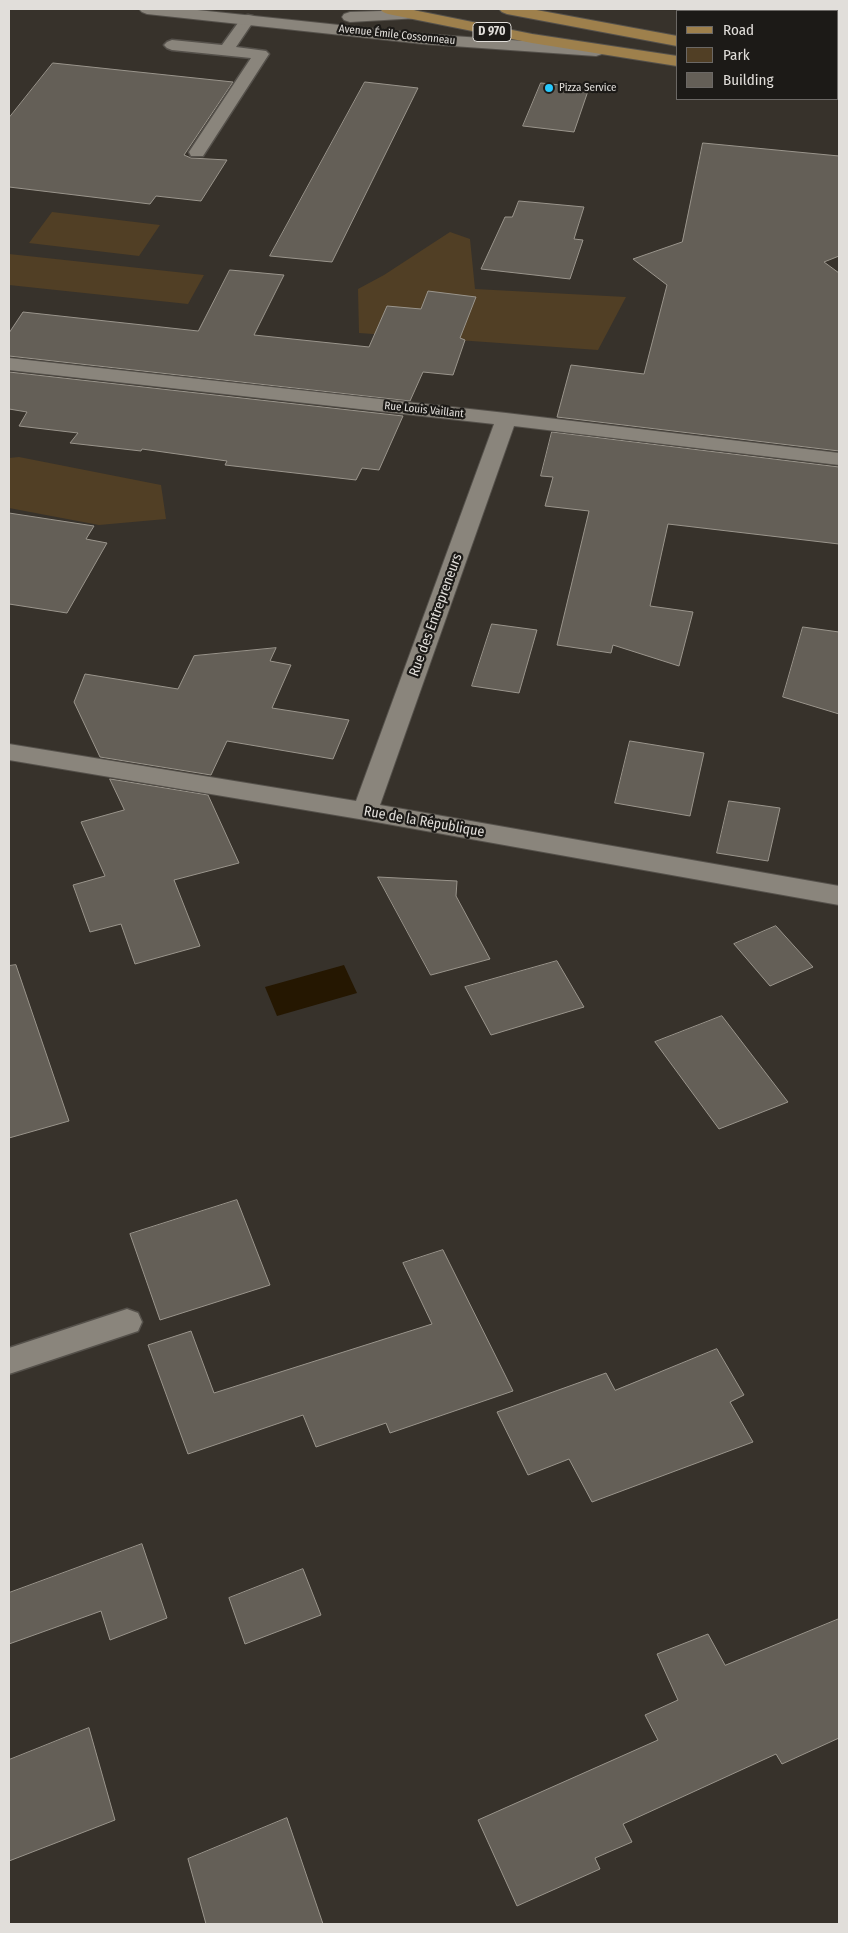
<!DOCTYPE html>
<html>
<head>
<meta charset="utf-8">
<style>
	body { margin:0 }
	#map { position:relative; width:848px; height:1933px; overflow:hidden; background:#37322b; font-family:"Fira Sans Condensed",sans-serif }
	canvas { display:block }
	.frame { position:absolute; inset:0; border:10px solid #e1deda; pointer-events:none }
	.legend { position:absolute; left:676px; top:10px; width:162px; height:90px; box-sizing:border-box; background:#1c1a17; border:1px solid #6b6865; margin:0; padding:6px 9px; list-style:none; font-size:15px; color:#e1deda }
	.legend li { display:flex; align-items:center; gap:10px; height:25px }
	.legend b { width:25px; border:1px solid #6b6865 }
</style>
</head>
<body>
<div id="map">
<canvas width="848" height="1933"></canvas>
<div class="frame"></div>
<ul class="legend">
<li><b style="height:6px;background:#9e804c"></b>Road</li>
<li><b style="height:14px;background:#513f25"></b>Park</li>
<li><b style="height:14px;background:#645f57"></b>Building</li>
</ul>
</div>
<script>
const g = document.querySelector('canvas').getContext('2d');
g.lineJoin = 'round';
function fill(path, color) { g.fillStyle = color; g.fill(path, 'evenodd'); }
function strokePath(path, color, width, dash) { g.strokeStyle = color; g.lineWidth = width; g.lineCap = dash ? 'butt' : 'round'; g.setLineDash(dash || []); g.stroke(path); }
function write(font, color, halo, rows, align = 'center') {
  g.font = font + ' "Fira Sans Condensed",sans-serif'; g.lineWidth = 4.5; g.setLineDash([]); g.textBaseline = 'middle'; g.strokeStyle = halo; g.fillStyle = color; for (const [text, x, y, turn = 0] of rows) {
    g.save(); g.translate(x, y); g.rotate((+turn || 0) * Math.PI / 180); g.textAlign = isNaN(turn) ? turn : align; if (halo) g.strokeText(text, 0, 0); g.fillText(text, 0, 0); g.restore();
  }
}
const green = new Path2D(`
	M52,212L160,225L139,256L29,243Z
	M450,232L470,239L475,289L626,297L598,350L359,333L358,289L384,275Z
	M9,254L204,275L188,304L9,285Z
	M19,457L161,485L166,519L99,525L9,508V458Z`);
const water = new Path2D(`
	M344,965L357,993L277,1016L265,987Z`);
const building = new Path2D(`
	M53,63L233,82L184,155L191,158L227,160L201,201L156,196L150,204L9,187V118Z
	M365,82L418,88L332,262L270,256Z
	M541,83L589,88L574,132L523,126Z
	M703,143L839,156V256L824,262L839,273V451L557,417L571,365L644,374L667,285L633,259L682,242Z
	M519,201L584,207L574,239L583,240L570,279L481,269L505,217H512Z
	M230,270L284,275L254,335L369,347L387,306L421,309L428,291L476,297L460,338L465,340L453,375L423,372L410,401L9,356V333L23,312L198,331Z
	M9,372L403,416L379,470L362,468L356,480L225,465L227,461L142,449L141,451L70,443L78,433L19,426L27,412L9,409Z
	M552,432L839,467V544L668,524L650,606L693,612L679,666L613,645L611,653L557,645L589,511L545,506L553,477L541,476Z
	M9,513L94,526L86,539L107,543L67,613L9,604Z
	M492,624L537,630L519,693L472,686Z
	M803,627L839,632V714L783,697Z
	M276,648L270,661L291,665L272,708L349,720L333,759L227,741L211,775L100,757L74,702L85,674L178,689L194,656Z
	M630,741L704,753L690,816L615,803Z
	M110,779L208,795L239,863L174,880L200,946L135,964L121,924L90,932L73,885L105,876L81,822L124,810Z
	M729,801L780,808L768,861L717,853Z
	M378,877L457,881L456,896L490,959L431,975Z
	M776,926L813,967L770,986L734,944Z
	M557,961L584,1007L491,1035L465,987Z
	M16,965L69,1121L9,1138V966Z
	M722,1016L788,1102L719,1129L655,1042Z
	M237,1200L270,1285L160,1320L130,1234Z
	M443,1250L513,1391L390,1433L386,1423L316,1447L303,1415L188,1454L148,1345L191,1331L214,1393L432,1324L403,1263Z
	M717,1349L744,1395L730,1402L753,1442L592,1502L569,1459L528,1475L497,1412L606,1373L615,1390Z
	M142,1544L167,1618L110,1640L101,1611L9,1644V1593Z
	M303,1569L321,1615L245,1644L229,1598Z
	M839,1619V1738L782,1764L776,1754L623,1824L632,1842L595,1858L600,1869L517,1906L478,1820L658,1740L645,1715L678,1700L657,1654L708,1634L725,1665Z
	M89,1728L115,1820L9,1861V1760Z
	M287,1818L323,1924H206L188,1859Z`);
const service = new Path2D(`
	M248,15L253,16L255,19L236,47L266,51L269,54L203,156H191L189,152L251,58L172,50L167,48L164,45L167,42L172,40L222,45L243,16Z
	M127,1309L138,1313L142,1322L138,1331L9,1374V1348Z`);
const minor = new Path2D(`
	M9,358L506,413L839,453V465L514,426L380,805L839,886V905L365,820L9,760V744L356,801L494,424L9,370Z`);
const tertiary = new Path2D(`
	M139,9H188L424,34L596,46L602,48L604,51L602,54L596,56L424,44L147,14L142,12Z
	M413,10L419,12L421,15L419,18L350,22L344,20L342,17L344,14L350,12Z`);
const primary = new Path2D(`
	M380,9H408L532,34L677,56V66L532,43L388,14L383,12Z
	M499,9H531L677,36V46L507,14L502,12Z
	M837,83L839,84V94L837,93Z`);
const markers = [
	[549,88,5,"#26c9fe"]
];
const farStreetnames = [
	["Avenue Émile Cossonneau",397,35,6],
	["Rue Louis Vaillant",424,410,6]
];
const farPoinames = [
	["Pizza Service",559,88]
];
const shields = [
	[492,32,38]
];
const shieldNames = [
	["D 970",492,32]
];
const streetNames = [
	["Rue des Entrepreneurs",436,615,-70],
	["Rue de la République",424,822,10]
];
fill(green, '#513f25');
fill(water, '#251701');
fill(building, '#645f57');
strokePath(building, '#9a958c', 1);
strokePath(service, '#55514b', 3);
strokePath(minor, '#55514b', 2);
strokePath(tertiary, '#55514b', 2);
strokePath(primary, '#55514b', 2);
fill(service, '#8a857c');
fill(minor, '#8a857c');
fill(tertiary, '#8a857c');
fill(primary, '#9e804c');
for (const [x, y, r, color] of markers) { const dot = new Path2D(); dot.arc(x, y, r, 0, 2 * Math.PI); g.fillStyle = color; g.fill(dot); strokePath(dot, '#1c1a17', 2); }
write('11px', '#e1deda', '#1c1a17', farStreetnames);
write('11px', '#e1deda', '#1c1a17', farPoinames, 'left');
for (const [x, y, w] of shields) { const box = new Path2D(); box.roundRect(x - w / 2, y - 9.5, w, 19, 4); g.fillStyle = '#1c1a17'; g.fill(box); strokePath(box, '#e1deda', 1); }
write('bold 12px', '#e1deda', null, shieldNames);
write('14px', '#e1deda', '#1c1a17', streetNames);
</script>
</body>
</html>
